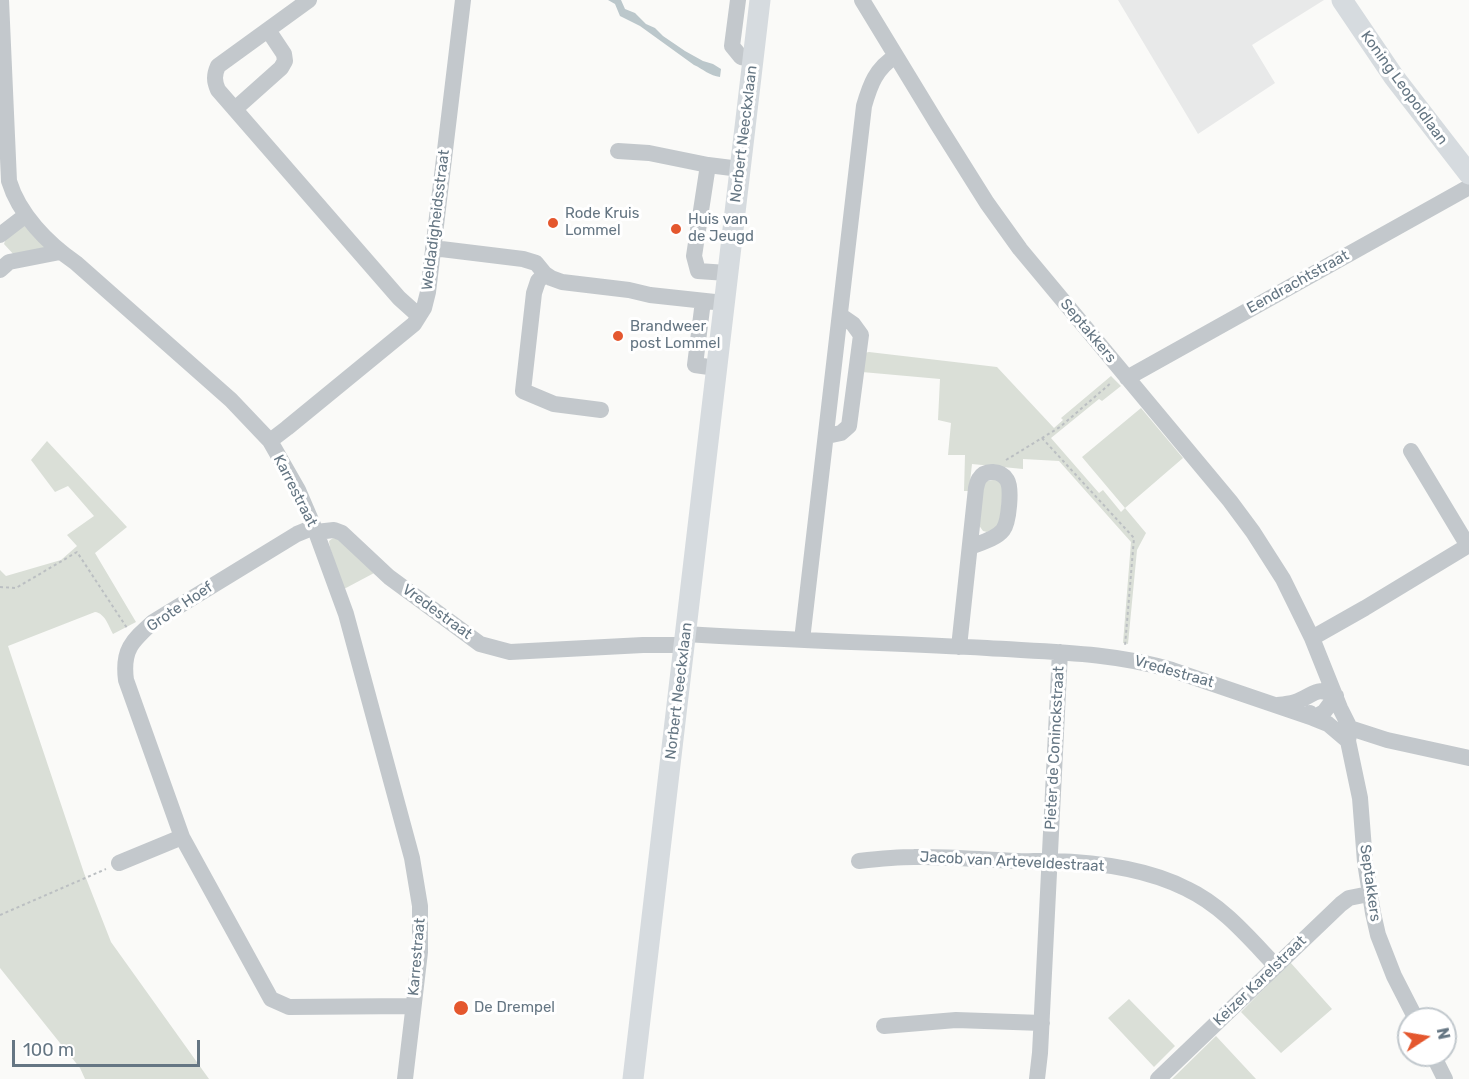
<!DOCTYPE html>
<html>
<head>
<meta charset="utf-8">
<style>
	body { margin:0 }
	#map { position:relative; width:1469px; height:1079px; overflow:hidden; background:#fafaf8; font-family:Rubik,sans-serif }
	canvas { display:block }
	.north { position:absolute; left:1397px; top:1007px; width:60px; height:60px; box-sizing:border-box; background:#fff; border:2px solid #c1c8cd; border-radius:50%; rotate:78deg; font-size:16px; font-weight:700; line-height:24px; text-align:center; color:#657683 }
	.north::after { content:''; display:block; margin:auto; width:21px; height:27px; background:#e4572e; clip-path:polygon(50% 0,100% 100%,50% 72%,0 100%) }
	.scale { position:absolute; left:12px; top:1040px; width:188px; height:27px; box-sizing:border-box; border:3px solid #657683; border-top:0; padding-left:8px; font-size:18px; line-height:21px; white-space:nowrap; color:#657683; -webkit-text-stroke:4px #fff; paint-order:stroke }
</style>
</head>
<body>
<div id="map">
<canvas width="1469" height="1079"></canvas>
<div class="north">N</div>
<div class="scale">100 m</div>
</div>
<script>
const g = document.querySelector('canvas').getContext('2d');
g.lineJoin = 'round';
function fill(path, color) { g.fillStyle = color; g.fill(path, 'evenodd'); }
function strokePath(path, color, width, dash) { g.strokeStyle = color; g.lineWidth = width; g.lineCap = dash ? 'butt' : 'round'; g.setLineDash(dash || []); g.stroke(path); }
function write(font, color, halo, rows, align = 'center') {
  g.font = font + ' Rubik,sans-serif'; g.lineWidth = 6; g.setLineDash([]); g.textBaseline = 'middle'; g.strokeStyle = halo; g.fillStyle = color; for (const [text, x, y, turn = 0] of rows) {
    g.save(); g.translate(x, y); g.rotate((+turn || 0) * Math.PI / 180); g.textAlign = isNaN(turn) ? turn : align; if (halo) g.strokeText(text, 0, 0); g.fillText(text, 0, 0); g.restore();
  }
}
const built = new Path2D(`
	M1118,0H1324L1252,45L1275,83L1198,134Z`);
const green = new Path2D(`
	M26,220L50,249L15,256L4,244L6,238Z
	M869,352L997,367L1054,428L1063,420L1061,418L1111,376L1121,386L1102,401L1099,399L1051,438L1099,493L1103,490L1121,512L1125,508L1082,457L1141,408L1183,458L1125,508L1146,533L1137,550L1128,644L1123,643L1131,542L1059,461L1023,459V469L972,464L969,491H964L965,455H948L951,423L938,420L940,379L862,372L864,353Z
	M47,441L127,527L95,553L136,622L113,634C109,627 105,613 95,612L8,646L84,873L111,942L209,1079H85L80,1068L0,968V570L6,576L61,560L77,546L67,535L94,516L68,486L55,492L31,460Z
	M998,479L1003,486L1000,526L987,532L983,531L978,524L982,482Z
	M333,538L338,539L376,572L344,589L330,548L329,541Z
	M1290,962L1332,1009L1281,1053L1241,1012Z
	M1129,999L1175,1046L1154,1067L1108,1018Z
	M1216,1036L1256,1079H1172Z`);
const water = new Path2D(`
	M608,0H621L625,9L635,13L646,24L655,28L663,36L685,51L703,61L713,64L721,69L720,77C710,76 703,69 694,65L640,26L620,16L615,4Z`);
const path = new Path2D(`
	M1042,438L1134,538L1125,646
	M1006,460L1060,427L1112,382
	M0,587L16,588L77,552L127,628
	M0,915L106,869`);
const minor = new Path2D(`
	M1,0L9,181C19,214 47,243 76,263L231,400L270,441L298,490L316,532L346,614L412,858L420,906V952L405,1079
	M309,0L218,66C214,75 214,81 218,90L399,298L419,316
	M738,0L732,46L741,57L753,59
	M862,0L938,125L987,203L1020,249L1230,501L1253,532L1283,579L1312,638L1340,708L1350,728L1348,741L1360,798L1365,862L1373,913L1378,935L1394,976L1416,1019
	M235,109L281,68L285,61L284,54L268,30
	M618,151L649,153L708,165
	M0,235L26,215
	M433,248L523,259L536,263L545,274L551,278L562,282L629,290L650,295L724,303
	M0,270L9,262L60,252
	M727,273L698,271L694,256L708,165L740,169
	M545,274L538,281L534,293L523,391L554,404L601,410
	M703,301L695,365L716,368
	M1127,378L1469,187
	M827,436L841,433L849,426L861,335L853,324L840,315
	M270,441L287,428L414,324L424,308L428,292L463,0
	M1411,451L1468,546
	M314,527L297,534L153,622C132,641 122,650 126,680L182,837L271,999L289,1007L412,1006
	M316,532L334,530L342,533L389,577L480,644L510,652L643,645H684
	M686,634C786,640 887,643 987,648C1049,652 1112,652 1172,670L1313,718L1324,712L1336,696C1315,686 1316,694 1298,701C1292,704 1285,704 1278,705
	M1312,638L1365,608L1469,545
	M802,640L864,106C870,85 876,68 896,56
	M959,647L976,488C977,485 977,482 979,479C985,469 1001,470 1007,480C1012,488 1009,522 1003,530C996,539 980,543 970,547
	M1310,713L1313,718L1328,724L1348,741
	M1350,728L1387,740L1469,758
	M859,861C877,859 896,857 914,857C948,856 984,860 1018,861C1029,862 1039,860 1050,861C1096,862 1146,868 1187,889C1223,906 1249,938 1276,966
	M119,863L182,837
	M884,1026L956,1020L1042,1023
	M1433,1055L1445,1079
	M1037,1079L1040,1053L1060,652
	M1158,1079L1341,904L1349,898L1369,894`);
const major = new Path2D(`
	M1342,0L1394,77L1469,174
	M633,1079L760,0`);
const markers = [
	[553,223,6,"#e4572e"],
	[676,229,6,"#e4572e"],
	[618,336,6,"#e4572e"],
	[461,1008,8,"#e4572e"]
];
const streetNames = [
	["Koning Leopoldlaan",1404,88,54],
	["Norbert Neeckxlaan",744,134,-83],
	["Weldadigheidsstraat",436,220,-83],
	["Eendrachtstraat",1298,282,-29],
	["Septakkers",1088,331,50],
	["Karrestraat",295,491,63],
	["Grote Hoef",180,607,-34],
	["Vredestraat",437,612,36],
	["Vredestraat",1174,672,16],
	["Norbert Neeckxlaan",679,691,-83],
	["Pieter de Coninckstraat",1055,748,-87],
	["Jacob van Arteveldestraat",1012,862,3],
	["Septakkers",1370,883,82],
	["Karrestraat",417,957,-85],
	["Keizer Karelstraat",1260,981,-44]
];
const poiNames = [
	["Rode Kruis",565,214],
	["Lommel",565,231],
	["Huis van",688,220],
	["de Jeugd",688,237],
	["Brandweer",630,327],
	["post Lommel",630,344],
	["De Drempel",474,1008]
];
fill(built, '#e8e9e9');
fill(green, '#dadfd7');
fill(water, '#bbc7cb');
strokePath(path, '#bbbfc2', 2, [3, 3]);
strokePath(minor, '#c3c8cc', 16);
strokePath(major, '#d6dbdf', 21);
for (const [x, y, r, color] of markers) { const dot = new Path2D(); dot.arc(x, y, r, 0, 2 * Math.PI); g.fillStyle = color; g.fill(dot); strokePath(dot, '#fff', 2); }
write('15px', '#657683', '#fff', streetNames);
write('15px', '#657683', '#fff', poiNames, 'left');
</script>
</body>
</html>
